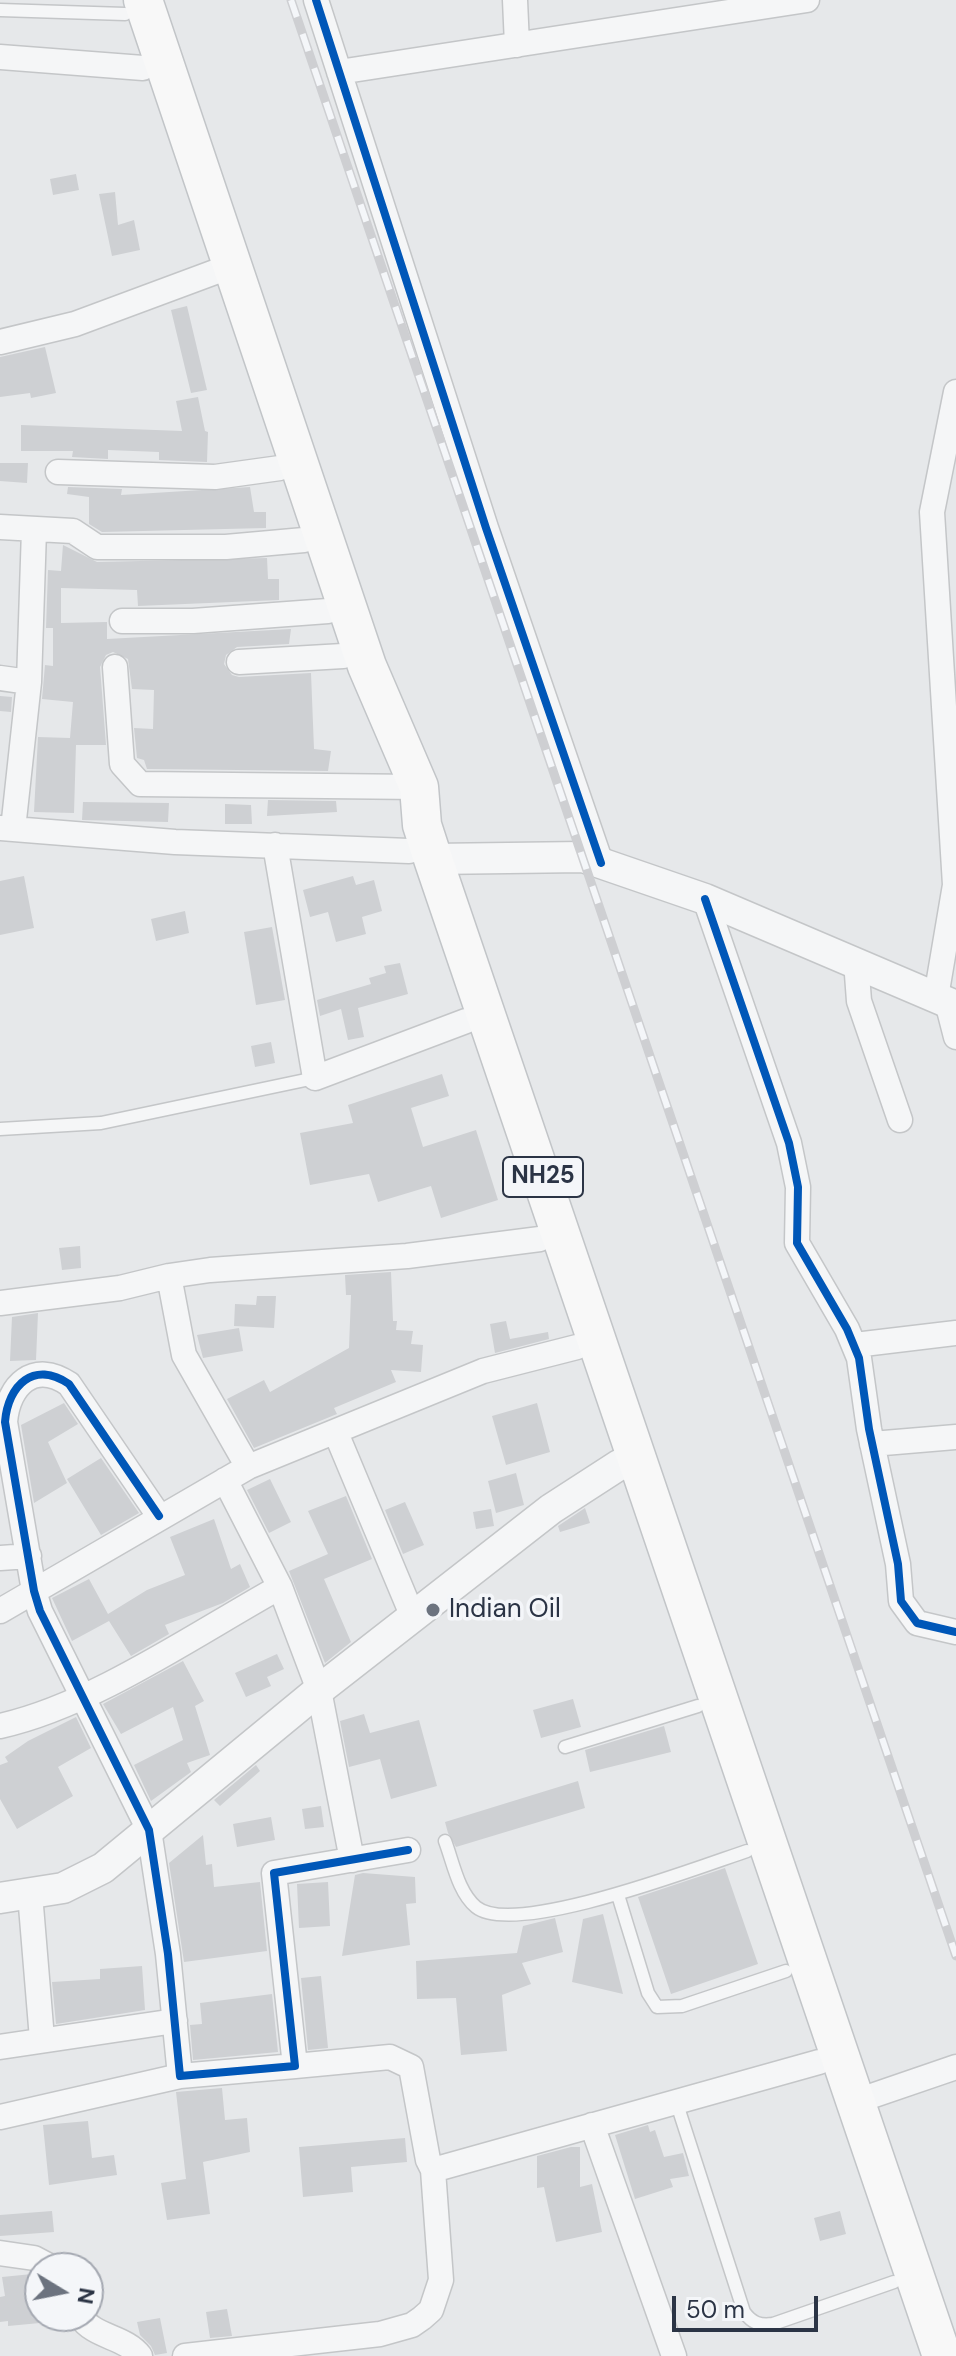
<!DOCTYPE html>
<html>
<head>
<meta charset="utf-8">
<style>
	body { margin:0 }
	#map { position:relative; width:956px; height:2356px; overflow:hidden; background:#e6e8ea; font-family:"DM Sans",sans-serif }
	canvas { display:block }
	.north { position:absolute; left:24px; top:2252px; width:80px; height:80px; box-sizing:border-box; background:#f4f6f9; border:2px solid #a4a8b1; border-radius:50%; rotate:100deg; font-size:22px; font-weight:700; line-height:32px; text-align:center; color:#2b3445 }
	.north::after { content:''; display:block; margin:auto; width:28px; height:36px; background:#6c737f; clip-path:polygon(50% 0,100% 100%,50% 72%,0 100%) }
	.scale { position:absolute; left:672px; top:2296px; width:146px; height:36px; box-sizing:border-box; border:4px solid #2b3445; border-top:0; padding-left:10px; font-size:24px; line-height:28px; white-space:nowrap; color:#2b3445; -webkit-text-stroke:6px #f4f6f9; paint-order:stroke }
</style>
</head>
<body>
<div id="map">
<canvas width="956" height="2356"></canvas>
<div class="north">N</div>
<div class="scale">50 m</div>
</div>
<script>
const g = document.querySelector('canvas').getContext('2d');
g.lineJoin = 'round';
function fill(path, color) { g.fillStyle = color; g.fill(path, 'evenodd'); }
function strokePath(path, color, width, dash) { g.strokeStyle = color; g.lineWidth = width; g.lineCap = dash ? 'butt' : 'round'; g.setLineDash(dash || []); g.stroke(path); }
function write(font, color, halo, rows, align = 'center') {
  g.font = font + ' "DM Sans",sans-serif'; g.lineWidth = 7; g.setLineDash([]); g.textBaseline = 'middle'; g.strokeStyle = halo; g.fillStyle = color; for (const [text, x, y, turn = 0] of rows) {
    g.save(); g.translate(x, y); g.rotate((+turn || 0) * Math.PI / 180); g.textAlign = isNaN(turn) ? turn : align; if (halo) g.strokeText(text, 0, 0); g.fillText(text, 0, 0); g.restore();
  }
}
const building = new Path2D(`
	M76,174L79,190L53,195L50,179Z
	M115,192L118,225L134,220L140,250L112,256L99,194Z
	M187,306L207,390L191,393L171,310Z
	M45,347L56,393L31,398L30,393L0,397V357Z
	M198,397L205,431L208,432L207,462L159,460V452L108,450V459L72,457L73,451H21V425L182,431L176,401Z
	M0,463H28L27,483L0,481Z
	M68,487L122,489L121,495L250,487L254,512H266V528L102,532L89,524V497L67,494Z
	M63,545L97,562L267,558L268,579H279V600L138,606L137,590L61,588V623L107,622V639L291,629L289,644L237,647L226,655L224,664L232,675L239,677L311,673L314,749L331,751L328,771L147,769L144,760L137,758L134,728L153,729L154,690L132,689L128,659L113,652L106,655L100,667L106,745H76L74,813L34,812L38,737L70,738L73,702L42,699L45,665L53,666V628H46L48,570L61,571Z
	M0,696L12,697L11,712L0,711Z
	M268,800L336,801L337,812L267,816Z
	M83,802L169,803L168,822L82,820Z
	M225,804L251,805L252,824H225Z
	M24,876L34,928L0,935V881Z
	M353,876L356,885L374,880L382,911L362,917L366,934L336,942L328,912L310,917L303,890Z
	M185,911L189,933L156,941L151,919Z
	M272,927L285,1000L256,1005L244,932Z
	M400,963L408,994L358,1008L364,1037L348,1040L341,1009L320,1016L317,1000L371,984L369,978L386,973L384,966Z
	M271,1042L275,1063L255,1067L251,1046Z
	M442,1074L449,1096L411,1108L423,1147L476,1130L498,1200L441,1218L431,1186L378,1202L369,1174L310,1185L300,1133L353,1123L348,1105Z
	M80,1246L81,1268L62,1270L59,1248Z
	M391,1272L393,1321H397L396,1330L413,1331L411,1344L423,1345L421,1372L391,1370L396,1382L334,1408L337,1414L254,1448L227,1399L264,1380L270,1392L349,1348L351,1295H346L345,1275Z
	M257,1296H276L274,1328L234,1326L235,1304L256,1305Z
	M38,1313L36,1360L10,1361L12,1317Z
	M506,1321L510,1339L548,1332L549,1339L495,1353L490,1324Z
	M239,1328L243,1351L203,1358L197,1335Z
	M64,1403L78,1424L48,1442L67,1483L34,1503L21,1425Z
	M537,1403L550,1452L506,1465L492,1416Z
	M101,1458L139,1513L101,1535L67,1479Z
	M516,1473L524,1505L496,1513L488,1481Z
	M270,1479L291,1522L269,1533L247,1490Z
	M346,1496L372,1559L324,1579L351,1642L325,1663L289,1571L328,1554L308,1511Z
	M405,1502L424,1545L403,1554L385,1510Z
	M585,1508L590,1523L560,1532L558,1526Z
	M491,1509L494,1526L476,1529L473,1512Z
	M214,1519L231,1569L240,1564L250,1587L223,1603L165,1625L169,1634L131,1656L109,1621L72,1641L52,1598L89,1579L108,1614L147,1590L185,1575L170,1537Z
	M277,1654L284,1669L267,1677L271,1686L246,1697L235,1673Z
	M183,1661L204,1701L195,1706L210,1755L187,1763L191,1772L151,1801L134,1765L183,1740L173,1707L121,1734L103,1704Z
	M573,1699L581,1727L541,1738L533,1710Z
	M364,1714L370,1733L419,1720L437,1786L391,1799L380,1759L349,1767L340,1721Z
	M76,1717L91,1748L58,1767L73,1796L17,1829L0,1799V1765L8,1762L5,1757L28,1741Z
	M664,1726L671,1752L590,1772L585,1750Z
	M256,1765L260,1771L220,1806L214,1800Z
	M578,1781L585,1808L456,1847L448,1833L445,1822Z
	M321,1806L324,1827L305,1829L302,1809Z
	M271,1817L275,1840L237,1847L233,1824Z
	M203,1835L206,1865L212,1864L214,1887L260,1882L267,1951L184,1962L169,1863Z
	M725,1868L758,1964L671,1994L638,1897Z
	M363,1873L415,1877L416,1903L406,1904L410,1945L342,1956L355,1875Z
	M328,1882L330,1926L299,1928L297,1884Z
	M603,1914L623,1994L572,1982L583,1919Z
	M555,1918L563,1952L522,1963L531,1984L502,1995L507,2051L461,2055L456,1998L417,1999L416,1961L517,1953L523,1926Z
	M142,1966L145,2010L56,2024L52,1982L100,1979V1969Z
	M321,1976L328,2048L308,2050L301,1978Z
	M272,1994L278,2052L193,2060L190,2025L202,2024L200,2003Z
	M222,2088L225,2120L247,2118L250,2152L203,2162L210,2214L167,2220L161,2183L186,2179L176,2092Z
	M88,2121L92,2158L114,2155L117,2175L49,2185L43,2125Z
	M648,2125L650,2132L655,2130L664,2157L683,2153L689,2176L670,2179L673,2187L635,2199L615,2135Z
	M405,2138L407,2162L351,2167L353,2192L303,2197L299,2147Z
	M571,2147H580V2187L592,2184L602,2232L556,2242L544,2187L537,2188V2156Z
	M52,2211L54,2232L0,2236V2215Z
	M840,2211L846,2234L820,2241L814,2218Z
	M32,2274L40,2278V2323L8,2326V2321L0,2322V2297L5,2296L2,2277Z
	M227,2309L232,2336L210,2338L206,2312Z
	M160,2318L167,2353L155,2355L151,2346L140,2335L137,2322Z`);
const service = new Path2D(`
	M0,10L125,14
	M0,1129L101,1123L315,1078
	M565,1747L698,1706
	M445,1841C453,1862 458,1892 476,1907C514,1938 699,1867 747,1851
	M618,1895L648,1993L657,2007L682,2006L786,1971
	M676,2101L744,2312C752,2323 760,2326 773,2324L894,2282`);
const minor = new Path2D(`
	M316,0L486,528L601,863
	M515,0L517,45
	M0,57L143,68
	M339,72L807,0
	M0,342L75,324L215,272
	M58,472L215,477L280,468
	M0,527L73,531L97,547H226L304,540
	M122,621H193L328,611
	M239,662L343,656
	M115,667L122,764L140,784L419,787
	M0,678L29,682
	M0,828L175,842L409,851
	M13,829L29,682L34,530
	M275,845L315,1078L466,1021
	M705,899L789,1143L798,1187L797,1243L847,1329L859,1358L869,1429L898,1564L901,1601L917,1623L956,1632
	M856,961L859,1001L900,1120
	M936,997L955,885L932,512L956,392
	M947,1002L956,1037
	M169,1276L184,1355L248,1467
	M0,1303L120,1288L169,1276L210,1270L407,1256L540,1239
	M855,1345L956,1333
	M336,1433L413,1617
	M872,1444L956,1437
	M225,1480L280,1587L319,1690L352,1860
	M159,1516L69,1384C34,1360 8,1385 5,1422L34,1591L40,1611L149,1830L168,1954L180,2076L295,2066L274,1873L408,1850
	M0,1558L29,1556
	M0,1611L248,1467L483,1371L577,1347
	M0,1726C92,1706 197,1633 280,1587
	M30,1894L42,2039
	M0,2047L175,2021
	M295,2066L390,2057L411,2067L428,2160L433,2170L819,2062
	M854,2102L956,2067
	M0,2117L180,2076
	M592,2125L674,2356
	M0,2253L34,2258L53,2268
	M80,2316C94,2338 125,2336 140,2356
	M185,2356L380,2334L412,2325L422,2318L431,2310L441,2280L433,2170`);
const tertiary = new Path2D(`
	M433,859L583,857L705,899L956,1006
	M0,1898L63,1888L103,1868L319,1690L551,1509L619,1465`);
const primary = new Path2D(`
	M143,0L367,666L419,787L422,825L433,859L942,2356`);
const rail = new Path2D(`
	M291,0L956,1956`);
const cycleway = new Path2D(`
	M316,0L486,528L601,863
	M705,899L789,1143L798,1187L797,1243L847,1329L859,1358L869,1429L898,1564L901,1601L917,1623L956,1632
	M159,1516L69,1384C34,1360 8,1385 5,1422L34,1591L40,1611L149,1830L168,1954L180,2076L295,2066L274,1873L408,1850`);
const markers = [
	[433,1610,8,"#6c737f"]
];
const shields = [
	[543,1177,80]
];
const shieldNames = [
	["NH25",543,1177]
];
const poiNames = [
	["Indian Oil",449,1610]
];
fill(building, '#ced0d3');
strokePath(service, '#c4c6c8', 15);
strokePath(minor, '#c4c6c8', 27);
strokePath(tertiary, '#c4c6c8', 33);
strokePath(primary, '#c2c5c8', 41);
strokePath(service, '#f5f6f7', 12);
strokePath(minor, '#f5f6f7', 24);
strokePath(tertiary, '#f5f6f7', 30);
strokePath(primary, '#f8f8f8', 38);
strokePath(rail, '#cecfd2', 9);
strokePath(rail, '#f4f6f9', 6, [18]);
strokePath(cycleway, '#0057b8', 8);
for (const [x, y, r, color] of markers) { const dot = new Path2D(); dot.arc(x, y, r, 0, 2 * Math.PI); g.fillStyle = color; g.fill(dot); strokePath(dot, '#f4f6f9', 3); }
for (const [x, y, w] of shields) { const box = new Path2D(); box.roundRect(x - w / 2, y - 20, w, 40, 6); g.fillStyle = '#f4f6f9'; g.fill(box); strokePath(box, '#2b3445', 2); }
write('bold 24px', '#2b3445', null, shieldNames);
write('26px', '#2b3445', '#f4f6f9', poiNames, 'left');
</script>
</body>
</html>
